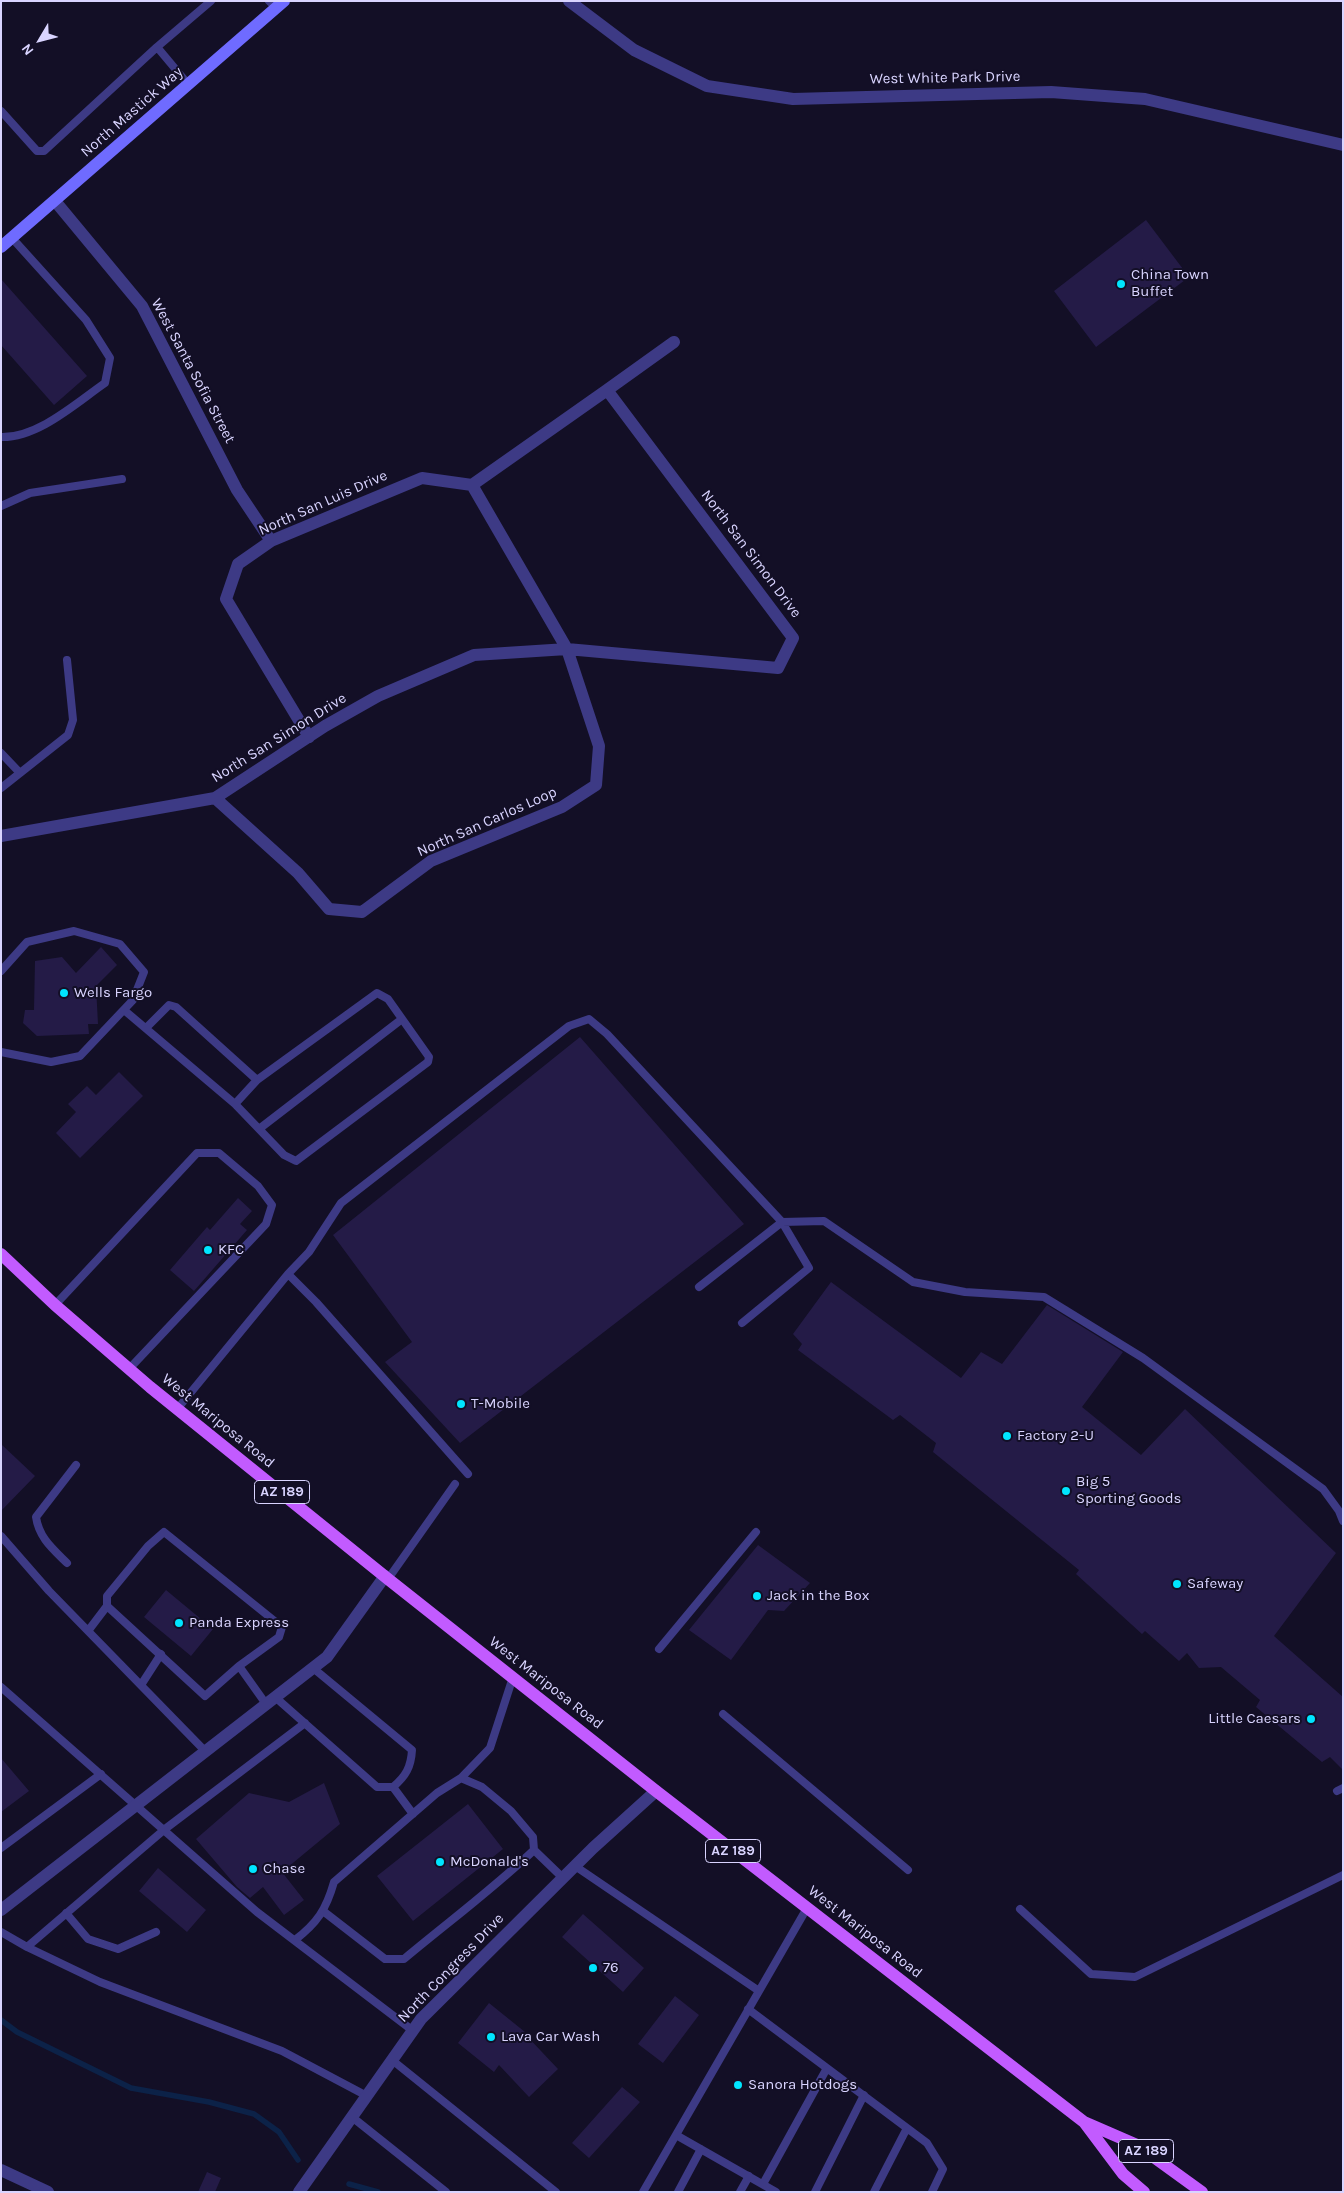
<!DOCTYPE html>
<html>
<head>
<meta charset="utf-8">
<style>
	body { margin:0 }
	#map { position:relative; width:1344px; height:2193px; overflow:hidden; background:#130f26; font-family:Karla,sans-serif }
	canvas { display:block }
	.frame { position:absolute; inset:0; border:2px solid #d9d4ff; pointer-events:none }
	.north { position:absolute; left:15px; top:15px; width:50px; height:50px; -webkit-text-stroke:4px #130f26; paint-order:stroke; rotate:233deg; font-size:14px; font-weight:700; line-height:20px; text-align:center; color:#d9d4ff }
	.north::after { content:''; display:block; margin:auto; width:18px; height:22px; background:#d9d4ff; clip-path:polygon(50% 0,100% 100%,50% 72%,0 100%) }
</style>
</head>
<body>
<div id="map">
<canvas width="1344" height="2193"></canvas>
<div class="frame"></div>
<div class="north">N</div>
</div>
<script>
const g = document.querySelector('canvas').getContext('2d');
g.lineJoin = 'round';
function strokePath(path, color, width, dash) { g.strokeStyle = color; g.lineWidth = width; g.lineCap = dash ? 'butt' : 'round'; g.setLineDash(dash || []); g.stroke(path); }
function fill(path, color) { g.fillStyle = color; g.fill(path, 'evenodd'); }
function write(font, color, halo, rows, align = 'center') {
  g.font = font + ' Karla,sans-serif'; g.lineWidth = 4; g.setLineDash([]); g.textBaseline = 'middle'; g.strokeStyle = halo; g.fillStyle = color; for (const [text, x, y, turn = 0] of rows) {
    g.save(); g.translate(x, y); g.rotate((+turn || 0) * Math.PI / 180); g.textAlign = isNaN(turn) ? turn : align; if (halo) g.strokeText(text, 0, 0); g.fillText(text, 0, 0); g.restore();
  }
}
const stream = new Path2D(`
	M1,2020L17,2032L131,2088L209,2102L254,2114L279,2132L298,2160
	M349,2184L378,2192`);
const building = new Path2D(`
	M1146,220L1189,277L1096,347L1054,291Z
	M1,279L87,376L54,405L1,345Z
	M101,947L117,965L96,986L98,1024H88L89,1034L37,1036L23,1023L25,1010H34L35,961L62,957L76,973Z
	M580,1037L744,1224L460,1443L385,1362L412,1342L333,1235Z
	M119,1072L143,1096L80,1158L56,1133L76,1112L68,1104L87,1086L96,1095Z
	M238,1198L252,1211L240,1224L247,1230L194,1291L170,1270L207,1227L210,1230Z
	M831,1282L961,1378L981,1352L1002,1364L1047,1305L1123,1352L1082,1407L1141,1455L1185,1409L1336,1553L1274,1636L1343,1697V1770L1330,1757L1322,1762L1256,1707L1260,1700L1221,1667L1199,1668L1187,1653L1179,1661L1145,1631L1142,1634L1076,1574L1079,1570L933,1452L936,1443L900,1415L893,1420L798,1350L802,1344L793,1334Z
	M1,1444L35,1476L1,1511Z
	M758,1545L810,1583L784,1611L768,1610L731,1660L689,1630Z
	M166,1590L213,1629L191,1656L144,1617Z
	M1,1758L29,1791L1,1812Z
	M324,1783L340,1824L282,1872L304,1900L284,1915L263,1887L250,1898L237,1887L196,1839L249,1793L289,1802Z
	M468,1804L503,1849L413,1921L377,1876Z
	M158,1868L206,1910L187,1932L139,1891Z
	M583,1914L644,1968L623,1992L562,1937Z
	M675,1996L699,2015L663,2063L638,2044Z
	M489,2003L525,2032L524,2033L558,2069L529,2097L499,2065L494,2072L458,2043Z
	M622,2087L640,2102L589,2158L572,2143Z
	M207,2172L221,2178L215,2192H198Z`);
const lane = new Path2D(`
	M269,1L276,8
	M157,47L188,84
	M1,111L37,151H44L157,47L211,1
	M1,437C38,438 76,403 105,383L110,358L86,320L12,238
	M1,506L30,493L122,479
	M1,753L20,773
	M1,788L68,735L73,720L67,660
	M1,971L27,942L74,931L120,944L144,972L133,1000L80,1056L51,1062L1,1052
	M124,1010L235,1104L284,1155L296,1161L428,1062L429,1057L388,999L377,993L257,1080L235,1104
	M146,1028L169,1005L176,1007L257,1080
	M259,1129L402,1019
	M288,1274L309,1252L341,1203L569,1026L589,1019L607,1034L782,1222L699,1287
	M55,1305L197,1153H219L258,1186L272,1205L266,1224L129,1369
	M742,1323L809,1268L782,1222L824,1221L913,1282L965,1292L1044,1297L1143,1358L1323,1489L1339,1511L1343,1521
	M178,1408L288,1274L316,1302L468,1474
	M1,1536L49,1591L206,1752
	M67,1563C53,1549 39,1538 36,1517L76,1465
	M388,1579L455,1484
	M88,1631L107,1606
	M659,1649L756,1532
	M239,1666L279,1637L282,1627L164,1532L148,1546L107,1596V1606L205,1696L239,1666L266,1704
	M141,1685L161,1654
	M1,1687L257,1912L412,2030
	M275,1697L377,1787H393C406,1776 411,1767 412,1750L313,1668
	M723,1714L908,1870
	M461,1778L490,1748L513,1677
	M393,1787L413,1814
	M1337,1791L1343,1788
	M1,1848L101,1774
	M575,1866L759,1991
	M1020,1909L1091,1974L1135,1977L1343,1875
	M323,1911L385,1959H404C447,1923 493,1889 534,1850
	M66,1913L88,1939L118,1949L156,1932
	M1,1932L27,1947L100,1982L282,2051L367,2096
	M295,1940C317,1923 326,1910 334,1882L437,1793L461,1778L482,1787L511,1811L533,1837L534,1850L563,1878
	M27,1947L165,1829L305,1723
	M748,2009L927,2143L943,2169L932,2192
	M392,2060L556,2192
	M352,2117L446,2192
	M676,2135L776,2192
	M763,2184L827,2068
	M643,2192L807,1908
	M678,2192L701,2149
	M740,2192L749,2176
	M815,2192L864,2095
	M874,2192L907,2128`);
const street = new Path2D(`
	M569,1L634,50L707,86L793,99L1051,92L1145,99L1343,145
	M55,201L142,306L237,490L271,541
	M607,390L674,342
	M309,737L226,599L238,564L271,541L422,478L472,485
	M215,798L298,873L329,909L362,912L431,861L562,807L596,785L599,746L567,649L778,668L793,638L607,390L472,485
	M1,836L215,798L325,726L378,696L474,655L567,649L472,485
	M1,1910L327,1657L385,1576
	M1,2170L48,2192
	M299,2192L421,2019L593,1848L656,1791`);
const secondary = new Path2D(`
	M1,247L284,1`);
const primary = new Path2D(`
	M1,1254L55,1305L150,1387L388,1579L656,1791L1084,2122L1137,2145L1202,2192
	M1084,2122L1123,2174L1144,2192`);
const markers = [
	[1121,284,5,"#00e5ff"],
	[64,993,5,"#00e5ff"],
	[208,1250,5,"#00e5ff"],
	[461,1404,5,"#00e5ff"],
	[1007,1436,5,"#00e5ff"],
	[1066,1491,5,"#00e5ff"],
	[1177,1584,5,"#00e5ff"],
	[757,1596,5,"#00e5ff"],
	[179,1623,5,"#00e5ff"],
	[1311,1719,5,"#00e5ff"],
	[440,1862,5,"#00e5ff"],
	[253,1869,5,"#00e5ff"],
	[593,1968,5,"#00e5ff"],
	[491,2037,5,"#00e5ff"],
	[738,2085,5,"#00e5ff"]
];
const shields = [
	[282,1492,55],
	[733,1851,55],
	[1146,2151,55]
];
const shieldNames = [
	["AZ 189",282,1492],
	["AZ 189",733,1851],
	["AZ 189",1146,2151]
];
const streetNames = [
	["West White Park Drive",945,78,-1],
	["North Mastick Way",132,112,-41],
	["West Santa Sofia Street",193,371,62],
	["North San Luis Drive",323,503,-24],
	["North San Simon Drive",751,554,53],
	["North San Simon Drive",279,738,-32],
	["North San Carlos Loop",487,822,-24],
	["West Mariposa Road",218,1421,39],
	["West Mariposa Road",546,1683,38],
	["West Mariposa Road",865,1932,38],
	["North Congress Drive",451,1968,-46]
];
const poiNames = [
	["China Town",1131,275],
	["Buffet",1131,292],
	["Wells Fargo",74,993],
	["KFC",218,1250],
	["T-Mobile",471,1404],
	["Factory 2-U",1017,1436],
	["Big 5",1076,1482],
	["Sporting Goods",1076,1499],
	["Safeway",1187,1584],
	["Jack in the Box",767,1596],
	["Panda Express",189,1623],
	["Little Caesars",1301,1719,"right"],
	["McDonald's",450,1862],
	["Chase",263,1869],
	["76",603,1968],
	["Lava Car Wash",501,2037],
	["Sanora Hotdogs",748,2085]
];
strokePath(stream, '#0c2248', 5.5);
fill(building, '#241b47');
strokePath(lane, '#3d3a85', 8);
strokePath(street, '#3d3a85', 12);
strokePath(secondary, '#6f6bff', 12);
strokePath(primary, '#c25bff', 12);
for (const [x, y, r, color] of markers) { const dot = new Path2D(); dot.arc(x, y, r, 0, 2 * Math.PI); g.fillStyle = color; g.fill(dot); strokePath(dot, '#130f26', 2); }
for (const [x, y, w] of shields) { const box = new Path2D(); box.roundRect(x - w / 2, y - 11.5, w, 23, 4); g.fillStyle = '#130f26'; g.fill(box); strokePath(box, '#d9d4ff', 1); }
write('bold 14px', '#d9d4ff', null, shieldNames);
write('15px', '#d9d4ff', '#130f26', streetNames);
write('15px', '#d9d4ff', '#130f26', poiNames, 'left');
</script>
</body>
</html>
